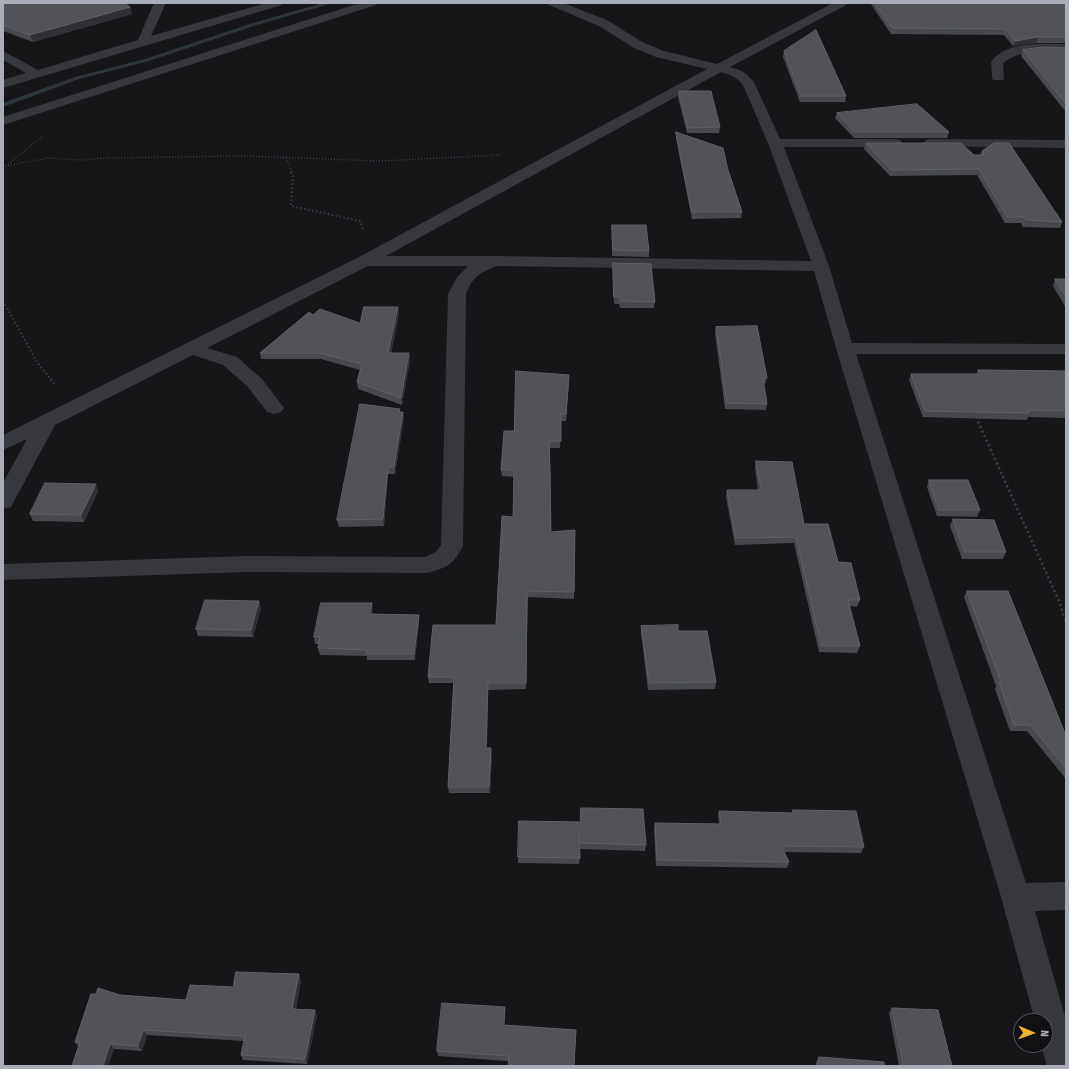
<!DOCTYPE html>
<html>
<head>
<meta charset="utf-8">
<style>
	body { margin:0 }
	#map { position:relative; width:1069px; height:1069px; overflow:hidden; background:#161618; font-family:"Fira Sans Condensed",sans-serif }
	canvas { display:block }
	.frame { position:absolute; inset:0; border:4px solid #a8adb8; pointer-events:none }
	.north { position:absolute; left:1013px; top:1013px; width:40px; height:40px; box-sizing:border-box; background:#111113; border:1px solid #4d4f55; border-radius:50%; rotate:92deg; font-size:11px; font-weight:700; line-height:16px; text-align:center; color:#a8adb8 }
	.north::after { content:''; display:block; margin:auto; width:14px; height:18px; background:#f2b134; clip-path:polygon(50% 0,100% 100%,50% 72%,0 100%) }
</style>
</head>
<body>
<div id="map">
<canvas width="1069" height="1069"></canvas>
<div class="frame"></div>
<div class="north">N</div>
</div>
<script>
const g = document.querySelector('canvas').getContext('2d');
g.lineJoin = 'round';
function fill(path, color) { g.fillStyle = color; g.fill(path, 'evenodd'); }
function strokePath(path, color, width, dash) { g.strokeStyle = color; g.lineWidth = width; g.lineCap = dash ? 'butt' : 'round'; g.setLineDash(dash || []); g.stroke(path); }
const stream = new Path2D(`
	M323,3H333L257,25L149,61L79,79L3,107V103L75,77L145,59L253,23Z`);
const pathFar2 = new Path2D(`
	M286,157L292,173
	M5,166L48,158L82,160L105,158L242,156L380,161L501,155
	M3,168L43,136`);
const pathFar1 = new Path2D(`
	M291,172L293,176L291,206L360,221L364,231
	M3,301L37,362L56,386`);
const path = new Path2D(`
	M976,417L1059,601L1066,623`);
const minor = new Path2D(`
	M154,3H166L151,36L266,3H284L282,5L3,88V80L26,73L3,60V51L38,70L138,40Z
	M360,3H378L376,5L3,125V117Z
	M547,3H563L607,20L642,42L664,51L717,64L833,3H848L846,5L730,67C741,70 747,73 754,82L780,139H895L900,140L902,143L900,146L895,147H784L829,266L852,343L1066,344V354H856L1026,883L1066,882V910L1035,911L1066,1020V1066H1047L1041,1045H1045V1021H1035L1001,897L836,348L814,271L497,266C480,272 472,278 466,294L463,546C452,566 448,567 427,573L248,572L3,580V564L248,556L425,557L436,552L441,545L448,294L457,277L468,266H368L207,348L237,357L262,379L284,408L281,412L274,414L267,412L248,387L223,365L193,355L55,425L11,507L3,509V483L27,439L3,450V435L359,257L707,69L656,57L634,48L599,26L549,5ZM721,72C730,75 737,77 743,85L768,143L811,261L495,256H386Z
	M1066,44V52C1044,51 1021,49 1003,63L1004,77L1003,80H993L992,77L991,62C1005,41 1044,44 1066,44Z
	M931,139L1066,140V148L926,146L924,143L926,140Z`);
const wall = new Path2D(`
	M3,3L130,7L132,14L33,42L3,31Z
	M871,3H1066V43H1036L1013,46L1004,35L891,34L871,4Z
	M1066,48V112L1021,56L1023,50Z
	M784,51L846,96L845,102H800L783,57Z
	M679,91L720,127L719,133H687L678,97Z
	M837,113L949,132L947,138H854L835,118Z
	M676,132L742,212L741,218L692,219L676,138Z
	M866,143L974,155H980L982,151L1062,222L1060,228L1023,227L1021,223H1005L977,175L890,176L864,149Z
	M612,225L649,251V257L612,256Z
	M613,263L655,302L654,308H620L619,304H614Z
	M1055,279H1066V308L1053,286Z
	M399,314L391,353H409L410,360L402,405L358,389L357,382L360,370L321,359H261L260,353L313,315L360,323Z
	M716,327L767,378L765,384H764L767,404L766,410L725,409L715,333Z
	M978,370L1066,371V418L1028,417L1027,420L923,417L909,380L911,374H976Z
	M569,381L566,421H561L560,448H550V472L551,532L575,530L574,599L528,597L526,689L488,690L487,748H491L492,755L490,793H449L448,787L454,683H429L428,677L496,625L513,517L514,477L502,476L501,470L514,431Z
	M400,409V412H403L404,418L395,474H388L384,526L339,527L337,520Z
	M756,461L804,524L838,562L860,600L857,607L849,606L860,646L857,653L819,652L794,543L735,545L726,497L727,490H758L755,468Z
	M929,480L980,510L977,517L937,516L927,487Z
	M98,491L84,522L33,521L30,514Z
	M953,519L1006,552L1003,559H962L950,526Z
	M967,591L1066,736V779L1027,731H1010L995,689L996,686L964,597Z
	M259,601L261,608L253,637L198,636L196,629Z
	M373,610L372,614L419,615V621L415,660H367V656L320,655L318,648L319,644H315L314,637Z
	M641,626L678,631L716,682L715,689L648,690L641,632Z
	M581,808L646,845L645,851L580,849Z
	M793,810L864,847L861,853L784,852L789,862L787,868L656,866L654,829L655,823L719,824L718,817L719,811L792,813Z
	M518,857L580,858L579,864L518,863Z
	M301,980L296,1009L317,1015L307,1064L243,1060L241,1055L244,1041L147,1035L142,1051L78,1046L75,1042L120,995L186,1000L233,987Z
	M505,1007L504,1025L574,1066L438,1056L437,1051Z
	M892,1008L952,1066H899L889,1013Z
	M819,1057L884,1066H816V1062Z`);
const shadedWall = new Path2D(`
	M130,7L132,14L33,42L30,35Z
	M1038,37L1036,43L1013,46L1015,41Z
	M398,307L399,314L389,360L388,353Z
	M409,353L410,360L402,405L401,398Z
	M403,412L404,418L395,474L394,467Z
	M388,467V474L384,526L383,519Z
	M96,484L98,491L84,522L81,515Z
	M259,601L261,608L253,637L251,630Z
	M372,603L373,610L371,621L370,614Z
	M419,615V621L415,660L414,654Z
	M488,683V690L487,754L486,748Z
	M491,748L492,755L490,793L489,787Z
	M299,974L301,980L295,1014L292,1009Z
	M315,1010L317,1015L307,1064L305,1059Z
	M143,1030L147,1035L142,1051L138,1046Z
	M110,1044L114,1049L108,1066H103Z`);
const building = new Path2D(`
	M3,3H124L130,7L30,35L3,25Z
	M875,3H1066V37H1038L1015,41L1006,29L892,28Z
	M816,30L846,96H801L784,51Z
	M1043,47L1066,48V104L1023,50Z
	M679,91H711L720,127L688,128Z
	M917,104L949,132H855L837,113Z
	M676,132L723,148L728,170L742,212H692Z
	M866,143H961L974,155H984L982,151L994,143H1009L1062,222L1026,220L1023,217H1007L979,169L892,170Z
	M612,225H646L649,251L613,250Z
	M613,263L651,264L655,302L620,301V297H614Z
	M1055,279H1066V297Z
	M364,307H398L388,353H409L401,398L357,382L362,364L320,353H260L309,312L313,315L320,309L360,323Z
	M757,326L767,378H763L767,404L727,403L716,327Z
	M978,370L1066,371V411L1028,410L1029,413L925,411L911,374H980Z
	M516,371L569,375L566,414H561V441H549L550,472L551,532L575,530L574,592L527,591L526,683H488L486,748H491L489,787H448L454,677H428L433,625H496L502,516L513,517L514,470H501L504,431H514Z
	M360,404L400,409L399,412H403L394,467H388L383,519L337,520Z
	M756,461L792,462L804,524H828L838,562L851,563L860,600H848L860,646H821L796,537L736,538L727,490H761Z
	M929,480H968L980,510H939Z
	M45,483L96,484L81,515L30,514Z
	M953,519L994,520L1006,552H965Z
	M967,591H1008L1066,736V768L1030,725H1014L999,682H1001Z
	M205,600L259,601L251,630L196,629Z
	M321,603H372L370,614L419,615L414,654H366L367,650L318,648L320,637H314Z
	M678,625V631H707L716,682L649,683L641,626Z
	M581,808L643,809L646,845L580,843Z
	M793,810L856,811L864,847L781,846L789,862L657,860L655,823L721,824L719,811L793,813Z
	M519,821L579,822L580,858L518,857Z
	M236,972L299,974L292,1009L315,1010L305,1059L241,1055L245,1036L143,1030L138,1046L110,1044L103,1066H72L80,1042H75L91,994H96L98,988L120,995L186,1000L190,985L233,987Z
	M442,1003L505,1007L504,1025L576,1030L574,1066H508L509,1056L437,1051Z
	M892,1008L938,1010L952,1066H904Z
	M819,1057L884,1062V1066H819Z`);
fill(stream, '#2c353c');
strokePath(pathFar2, '#3d3f44', 1.5, [1, 2]);
strokePath(pathFar1, '#3d3f44', 2, [1.5, 2.5]);
strokePath(path, '#3d3f44', 2.5, [2, 3]);
fill(minor, '#37383d');
fill(wall, '#47494d');
fill(shadedWall, '#2f3033');
fill(building, '#525359');
strokePath(building, '#5f6168', 1);
</script>
</body>
</html>
